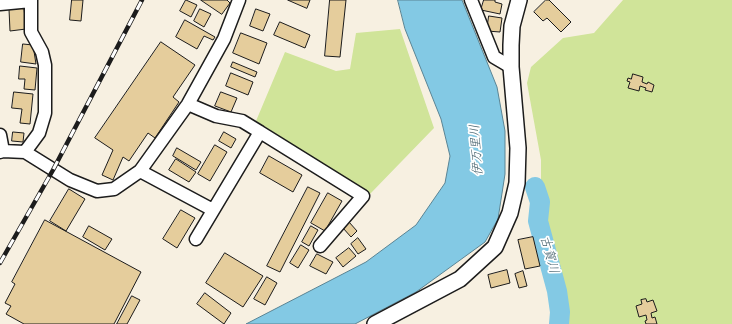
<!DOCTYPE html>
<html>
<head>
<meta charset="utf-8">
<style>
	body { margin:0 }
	canvas { display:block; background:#f7f0e1 }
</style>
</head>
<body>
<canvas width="732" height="324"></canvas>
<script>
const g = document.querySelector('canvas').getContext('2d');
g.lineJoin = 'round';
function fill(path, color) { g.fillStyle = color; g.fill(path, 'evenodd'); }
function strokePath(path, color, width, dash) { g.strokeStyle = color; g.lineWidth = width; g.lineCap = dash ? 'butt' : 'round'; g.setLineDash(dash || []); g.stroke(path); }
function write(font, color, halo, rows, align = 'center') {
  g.font = font + ' Kalam,"Klee One",sans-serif'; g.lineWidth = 3.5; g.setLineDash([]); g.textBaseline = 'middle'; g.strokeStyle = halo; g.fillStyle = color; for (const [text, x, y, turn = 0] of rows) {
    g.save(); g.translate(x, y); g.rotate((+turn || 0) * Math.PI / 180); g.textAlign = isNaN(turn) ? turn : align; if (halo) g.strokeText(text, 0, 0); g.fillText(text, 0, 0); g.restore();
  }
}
const green = new Path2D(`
	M623,0H732V324H558L560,294L541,218V160L527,83L531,67L563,38L594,33Z
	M400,29L434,128L370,194L256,121L285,52L336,71L350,69L356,33Z`);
const water = new Path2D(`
	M398,0H462L497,87L505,131V174L498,219L485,242L416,292L355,324H246L366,262L416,225L445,183L450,156L441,119L405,29Z`);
const river = new Path2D(`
	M535,187L540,202L538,221L557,291L560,312L559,324`);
const building = new Path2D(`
	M72,0H83L81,21L70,20Z
	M186,0L197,5L191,17L180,11Z
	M201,0H227L230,3L222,14Z
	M288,0H310L307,8Z
	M330,0H346L340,57L325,56Z
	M484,0H495V2L502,4L500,14L481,10Z
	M546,0H549L571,22L561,32L547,18L543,21L534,12Z
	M24,8L26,29L10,31L9,9Z
	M200,9L211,14L204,27L194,21Z
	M256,9L270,14L263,31L250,26Z
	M489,16L502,18L500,32L487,31Z
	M185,20L215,37L213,40L204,36L197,49L176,37Z
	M280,22L310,35L305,48L274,35Z
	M241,33L267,43L259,64L233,53Z
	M161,42L195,65L173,97L179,102L155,138L148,133L129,161L123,157L113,180L102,175L113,150L95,138Z
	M23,44L33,45L36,64L21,62Z
	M233,62L257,72L255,77L231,67Z
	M20,66L37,68L35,90L24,89L25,79H19Z
	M231,73L253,82L248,95L226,86Z
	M633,74L643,77L642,82L647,84L648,82L654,85L652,92L645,90L646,88L640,86L639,91L628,88L630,82L627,81L628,78L631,79Z
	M14,92L33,94L30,124L20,123L22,109L12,108Z
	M221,92L237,98L231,112L215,106Z
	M13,132L24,133L23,142L12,141Z
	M224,132L236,139L231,148L219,141Z
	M215,145L227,152L210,181L198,174Z
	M177,148L201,162L196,170L173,156Z
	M269,156L302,175L293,192L260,173Z
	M176,159L196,172L189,182L169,170Z
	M308,187L320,193L280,272L267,266Z
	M69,189L85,199L66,231L50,221Z
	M328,193L342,201L325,231L311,223Z
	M181,210L195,218L177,248L163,239Z
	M45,220L141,272L114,324H24L6,314L11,306L5,303L15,284L12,282Z
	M349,222L357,231L351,237L343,228Z
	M89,226L112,239L105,250L83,237Z
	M311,226L318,230L309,246L302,242Z
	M533,237L540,266L525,269L518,240Z
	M358,238L366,249L358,254L351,244Z
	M301,245L309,250L298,268L290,263Z
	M349,248L356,256L343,267L336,258Z
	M225,253L263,276L243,307L206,283Z
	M317,254L333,262L326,274L310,266Z
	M507,270L510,283L491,288L488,275Z
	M523,271L527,286L519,288L515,274Z
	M267,277L277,283L265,305L254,299Z
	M205,293L231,313L224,324L197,304Z
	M132,296L140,300L127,324H117Z
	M646,299L647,302L653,300L657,311L651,313L652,318L655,317L657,324H646L645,321L647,320L646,315L639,317L636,306L642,304L641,300Z`);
const minor = new Path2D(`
	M471,0L494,57L511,67
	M0,4L31,1
	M188,104L216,116L242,121L260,132
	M0,135L3,151
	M0,152L3,151L25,152L70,180L97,191L114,189L140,171L188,104L224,39L239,0
	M25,152L39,133L45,113V65L42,52L31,32V0
	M140,171L213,210
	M196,239L260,132L363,196L320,246`);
const tertiary = new Path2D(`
	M375,324L460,279L495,247L510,213L517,183L518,148L511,67V45L512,26L519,0`);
const rail = new Path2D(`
	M0,263L53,170L142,0`);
const waterNames = [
	["伊万里川",478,150,-94],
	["古賀川",548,255,75]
];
fill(green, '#d0e499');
fill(water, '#83c9e4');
strokePath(water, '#5a8494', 1);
strokePath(river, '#83c9e4', 20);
fill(building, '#e5cd9c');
strokePath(building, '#1c1c1c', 1);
strokePath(minor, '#1c1c1c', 15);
strokePath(tertiary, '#1c1c1c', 18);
strokePath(minor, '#fff', 12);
strokePath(tertiary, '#fff', 15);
strokePath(rail, '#1c1c1c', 4.5);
strokePath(rail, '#fff', 3, [9]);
write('italic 13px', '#45616c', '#fff', waterNames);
</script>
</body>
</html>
